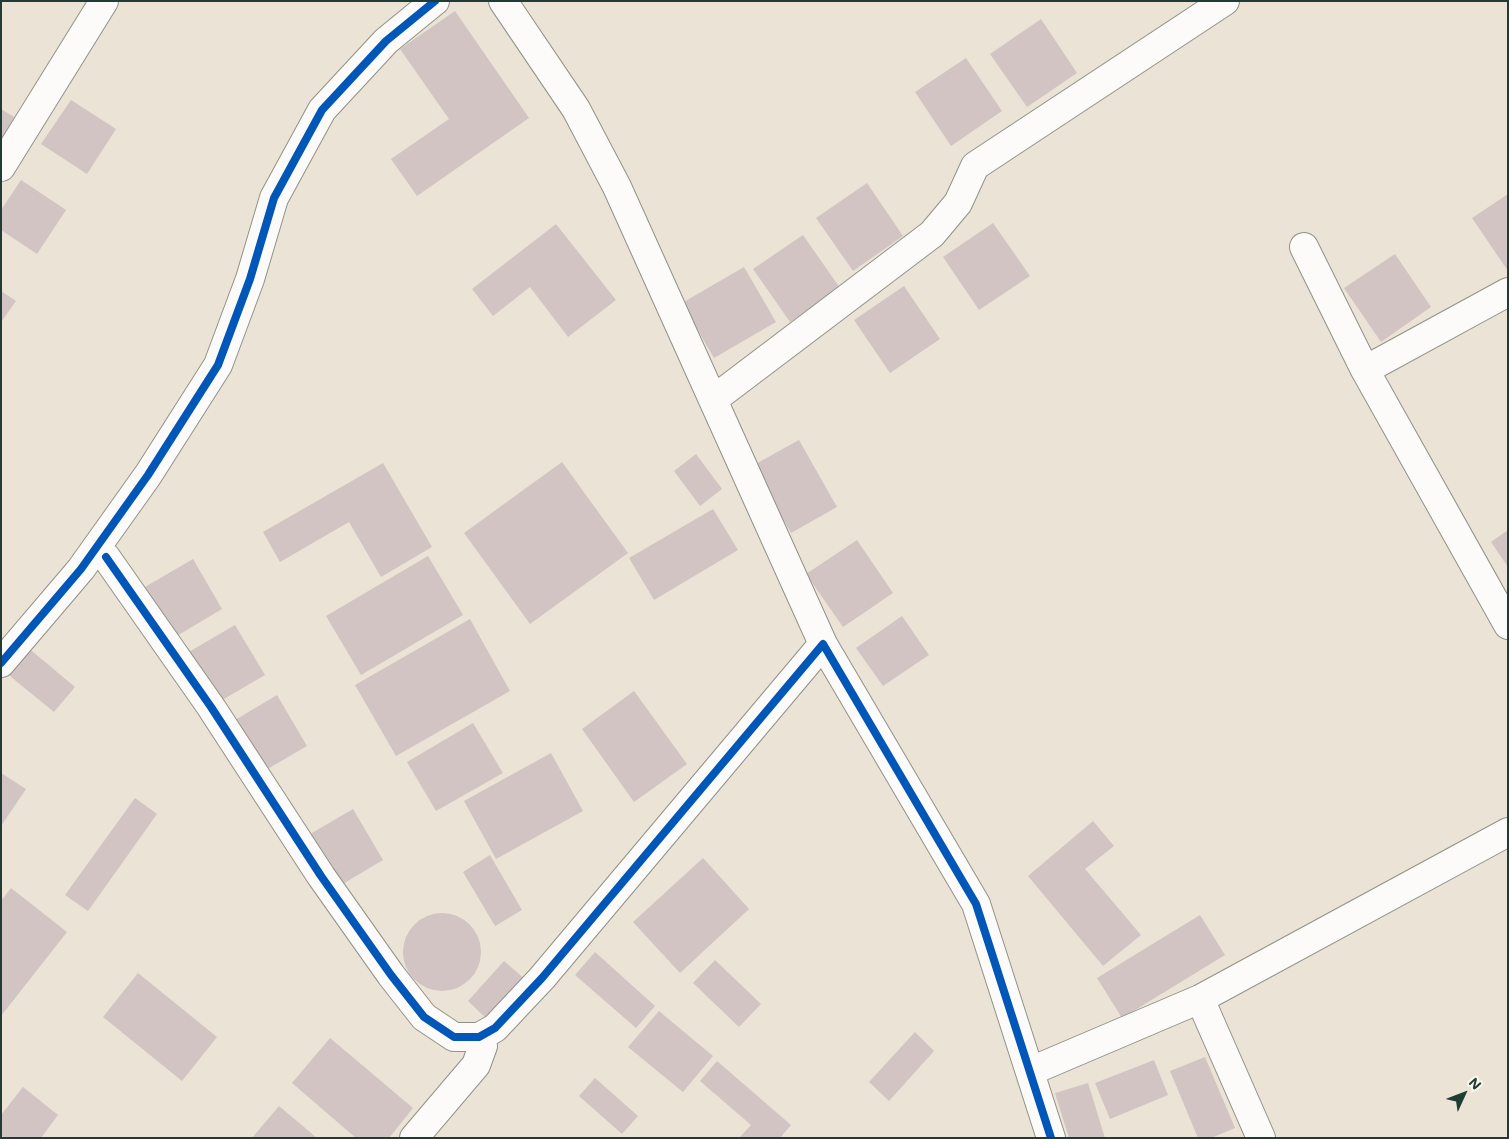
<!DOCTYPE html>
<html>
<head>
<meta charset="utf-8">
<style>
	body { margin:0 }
	#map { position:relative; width:1509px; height:1139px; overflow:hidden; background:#ebe3d5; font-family:Mali,sans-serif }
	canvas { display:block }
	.frame { position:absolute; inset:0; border:2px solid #1f3d34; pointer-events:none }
	.north { position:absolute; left:1439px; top:1069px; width:50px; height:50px; -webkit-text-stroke:4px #fbf7ec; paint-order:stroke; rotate:47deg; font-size:14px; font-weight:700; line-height:20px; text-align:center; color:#1f3d34 }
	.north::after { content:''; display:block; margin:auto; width:18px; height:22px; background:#1f3d34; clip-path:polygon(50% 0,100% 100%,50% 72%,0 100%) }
</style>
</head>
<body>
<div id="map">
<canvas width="1509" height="1139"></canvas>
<div class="frame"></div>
<div class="north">N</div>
</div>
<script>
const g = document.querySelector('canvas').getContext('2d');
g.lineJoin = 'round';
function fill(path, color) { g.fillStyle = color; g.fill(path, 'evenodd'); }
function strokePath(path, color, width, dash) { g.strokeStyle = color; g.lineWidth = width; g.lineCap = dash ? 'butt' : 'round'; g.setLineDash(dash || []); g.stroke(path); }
const building = new Path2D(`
	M455,11L529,118L417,196L391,159L449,119L400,49Z
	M1041,19L1077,73L1027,107L990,54Z
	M966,58L1002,111L951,146L915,92Z
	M71,100L116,129L87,174L41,144Z
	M1,109L16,118L1,141Z
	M21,180L66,210L37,254L1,230V210Z
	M867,183L903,236L853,271L816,218Z
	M1508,194V271L1472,218Z
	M993,223L1030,276L979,310L943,257Z
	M556,224L616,300L568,337L530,287L493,316L472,289Z
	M803,235L840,288L790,322L753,269Z
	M1395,254L1431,307L1381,342L1344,288Z
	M744,267L776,322L714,358L682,303Z
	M904,286L940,339L890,373L854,320Z
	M1,291L16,301L1,322Z
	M799,440L837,507L791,533L752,466Z
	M696,454L722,489L700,506L674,471Z
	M562,462L628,553L530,624L464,533Z
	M383,463L432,547L381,577L349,522L280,562L263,532Z
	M713,509L738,550L654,600L629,558Z
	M1508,530V567L1491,542Z
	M857,540L893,593L843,627L806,574Z
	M428,556L463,615L361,675L326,616Z
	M193,559L222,609L175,637L145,587Z
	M902,616L929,655L883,686L856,648Z
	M470,619L510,691L396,756L355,685Z
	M235,625L265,675L217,703L187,653Z
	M26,646L75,687L54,712L5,672Z
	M634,691L687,764L634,802L582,729Z
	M277,695L307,746L259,774L230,723Z
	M473,723L503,773L436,811L407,762Z
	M551,753L583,811L496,859L464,801Z
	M1,773L26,789L1,826Z
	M135,798L157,814L88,911L65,895Z
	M353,809L383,860L336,888L305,837Z
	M1093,821L1114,846L1085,869L1141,935L1103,966L1028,876Z
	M490,855L522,910L495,926L463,872Z
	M703,858L749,909L680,973L633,922Z
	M11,888L67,932L1,1016V901Z
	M403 952a39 39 0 1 1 78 0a39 39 0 1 1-78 0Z
	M1200,915L1225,955L1122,1018L1097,978Z
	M595,952L655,1006L636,1028L575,975Z
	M715,960L761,1004L739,1027L693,983Z
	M504,961L526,980L489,1021L468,1001Z
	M138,973L217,1037L182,1081L103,1017Z
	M659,1011L713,1056L683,1092L628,1047Z
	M915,1032L934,1051L889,1101L869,1082Z
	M330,1038L413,1108L389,1138H356L292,1083Z
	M1205,1057L1235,1128L1211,1138H1198L1170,1071Z
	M1154,1060L1168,1095L1110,1119L1095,1083Z
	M717,1061L791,1125L780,1138H739L751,1125L700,1081Z
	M595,1078L638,1116L622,1134L579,1096Z
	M1088,1083L1105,1138H1069L1055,1093Z
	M23,1087L58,1115L41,1138H5L1,1135V1115Z
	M279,1106L317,1138H252Z`);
const street = new Path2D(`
	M503,1L576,109L617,187L823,644
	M1,167L104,1
	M1304,247L1365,370L1508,625
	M1365,370L1508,292
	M714,399L932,234L958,203L975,166L1225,1
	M106,557L211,707L321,876L391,975L424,1017L454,1037H479L495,1028L542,978L823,644L976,904L1051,1138
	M1,663L81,569L148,475L218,365L250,279L274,198L322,110L386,41L435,1
	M1200,999L1261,1138
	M1031,1071L1200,999L1508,832
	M414,1138L476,1065L483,1046L479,1037`);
const cycleway = new Path2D(`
	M106,557L211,707L321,876L391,975L424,1017L454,1037H479L495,1028L542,978L823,644L976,904L1051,1138
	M1,663L81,569L148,475L218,365L250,279L274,198L322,110L386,41L435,1`);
fill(building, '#d2c4c3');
strokePath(street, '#909289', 30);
strokePath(street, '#fcfbf9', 28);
strokePath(cycleway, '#0057b8', 8);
</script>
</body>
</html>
